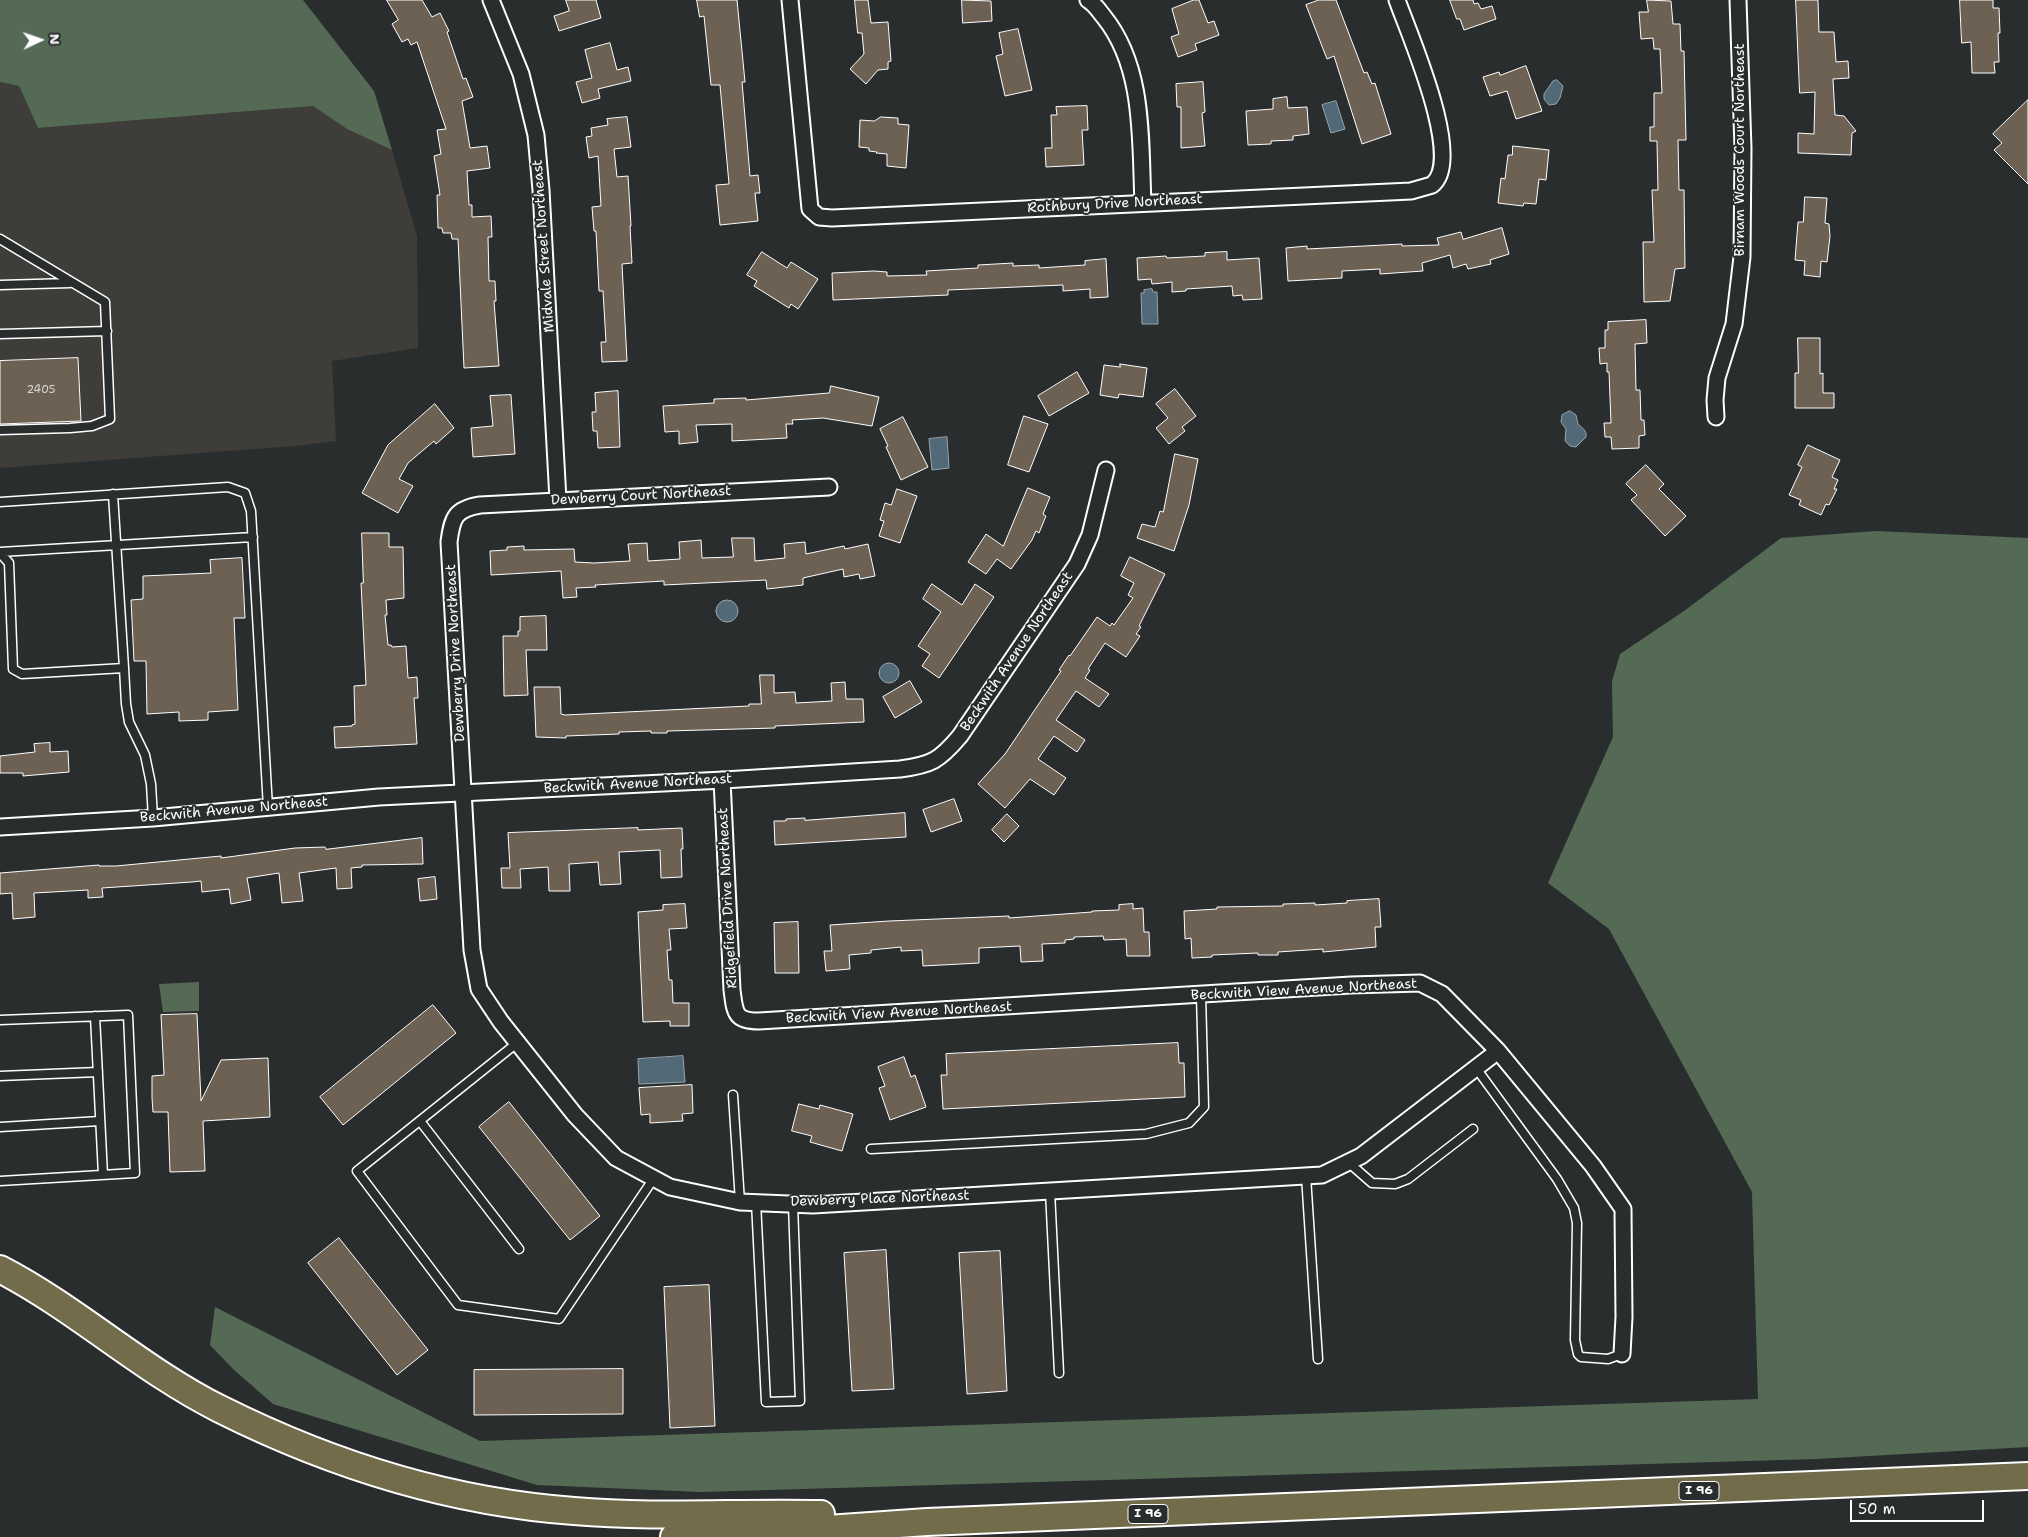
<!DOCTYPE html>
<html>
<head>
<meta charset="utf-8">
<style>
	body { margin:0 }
	#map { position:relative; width:2028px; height:1537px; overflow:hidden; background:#2a2d2e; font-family:"Shantell Sans",sans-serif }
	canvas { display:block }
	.north { position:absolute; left:15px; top:15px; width:50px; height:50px; -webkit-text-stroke:4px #2a2d2e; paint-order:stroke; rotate:87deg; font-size:14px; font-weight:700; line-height:20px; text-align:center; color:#fff }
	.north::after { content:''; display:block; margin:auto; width:18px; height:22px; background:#fff; clip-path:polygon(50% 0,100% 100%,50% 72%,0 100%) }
	.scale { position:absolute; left:1850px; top:1500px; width:134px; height:22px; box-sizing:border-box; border:2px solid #fff; border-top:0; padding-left:6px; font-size:15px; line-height:18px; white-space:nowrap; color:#fff; -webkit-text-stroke:4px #2a2d2e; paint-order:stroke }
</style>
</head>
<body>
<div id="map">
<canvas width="2028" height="1537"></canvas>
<div class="north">N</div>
<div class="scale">50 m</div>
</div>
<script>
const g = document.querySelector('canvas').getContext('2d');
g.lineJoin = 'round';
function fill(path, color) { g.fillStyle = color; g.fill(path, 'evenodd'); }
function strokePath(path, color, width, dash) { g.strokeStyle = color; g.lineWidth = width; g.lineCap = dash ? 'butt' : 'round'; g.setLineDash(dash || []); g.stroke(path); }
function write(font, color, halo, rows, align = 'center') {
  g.font = font + ' "Shantell Sans",sans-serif'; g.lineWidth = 4; g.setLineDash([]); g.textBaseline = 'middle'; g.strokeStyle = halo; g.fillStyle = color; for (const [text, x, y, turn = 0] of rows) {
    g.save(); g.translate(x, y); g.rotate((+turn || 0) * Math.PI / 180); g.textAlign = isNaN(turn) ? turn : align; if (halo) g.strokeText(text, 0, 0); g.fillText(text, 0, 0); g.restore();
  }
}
const built = new Path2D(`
	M0,82L19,86L38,128L313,106L347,129L392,150L417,236L418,348L332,361L336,441L295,446L0,468Z`);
const green = new Path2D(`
	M0,0H303L374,91L392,150L347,129L313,106L38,128L19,86L0,82Z
	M1876,531L2028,538V1447L1816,1459L701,1492L537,1485L273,1404L233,1369L210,1345L215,1307L480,1441L1758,1399L1752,1192L1609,929L1548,883L1613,737L1612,681L1620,654L1684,611L1781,538Z
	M199,982V1011L163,1012L159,984Z`);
const water = new Path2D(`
	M1557,80L1563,86L1560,98L1556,104L1549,105L1544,99V94L1553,81Z
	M1336,101L1345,129L1331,133L1322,105Z
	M1152,289L1153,292H1157L1158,324H1142L1141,293H1144V290Z
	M1570,411L1576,415L1578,424C1582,428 1587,430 1586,437L1576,447L1570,446L1565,441L1566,429L1561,422L1562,415Z
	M947,437L949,468L932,470L929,439Z
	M716 611a11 11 0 1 1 22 0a11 11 0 1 1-22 0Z
	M879 673a10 10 0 1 1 20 0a10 10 0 1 1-20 0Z
	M683,1056L685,1082L639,1084L638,1059Z`);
const building = new Path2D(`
	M387,0H422L432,17L440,13L449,31L447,32L463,79L466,78L473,97L462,101L469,142L470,148L487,146L490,168L467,171L469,205H472V217L491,216L492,237H488L489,281H495L496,301H494L499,366L464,368L458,239H452L451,233H443L442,228H438L437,195H440L434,156L441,154L437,130L446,129L417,42L411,45L408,39L402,42L392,24L398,20Z
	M566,0H596L601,18L559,31L554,16L569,11Z
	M697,0H737L745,82H742L750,176L758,175L760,193H755L758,221L720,225L716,185L729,184L720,85H711L704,16L700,17Z
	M855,0H868L871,23L888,22L891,61L888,62V69L878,70L866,84L850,69L864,54L862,33H858Z
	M962,0L991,1L992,21L963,23Z
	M1194,0H1199L1208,23L1214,21L1219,35L1195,44L1197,50L1178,57L1171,37L1179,34L1172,9Z
	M1319,0H1336L1364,73L1367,72L1372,84L1375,83L1391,134L1362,144L1334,56L1327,59L1306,5Z
	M1450,0H1473L1474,4L1478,3L1481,9L1492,6L1496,19L1464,30L1460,19H1457Z
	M1647,0L1671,1L1673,24H1680L1681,51H1684L1686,140H1678L1679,190H1684L1685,268L1675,269L1670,301L1644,302L1643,242H1654L1652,190H1658L1657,141H1650V127H1654V93H1662L1660,49H1654L1653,38L1641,39L1639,12H1648Z
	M1796,0H1818L1819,32H1834L1836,62L1848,61L1849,78L1833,79L1835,115L1844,116L1856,131L1852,133L1851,155L1798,153V133L1814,134L1815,92L1800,93Z
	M1960,0H1993V8H1999L2000,33H1998L1999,62H1994L1995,73H1972L1971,42L1962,43Z
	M1018,29L1032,90L1005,96L996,56L1003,54L999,33Z
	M610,43L617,70L628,67L631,81L598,89L600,98L582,103L576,82L592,78L585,50Z
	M1526,66L1542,111L1516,119L1507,91L1490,96L1483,77L1499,72L1500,75Z
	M1203,82L1205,112L1202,113L1205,146L1181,148V107H1177L1176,84Z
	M1287,97L1288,108L1307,107L1309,134L1293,136V140L1271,141V144L1248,145L1246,111L1273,109V99Z
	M2028,100V184L1994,150L2002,143L1993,134Z
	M1087,106L1088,130H1082L1084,165L1046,167L1045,148H1052L1051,115H1057L1056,107Z
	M627,117L631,147L614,149L617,177L628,176L631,226H630L632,263L622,264L627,361L602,362L601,342H606L603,291H599L596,231H594L592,207L601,206L598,156L589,158L586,137L592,136L591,128L608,125L607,119Z
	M881,117L898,118V124L909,125L906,168L887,166V154L876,153L877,152L869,151V148L859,147L860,120L874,121Z
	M1513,146L1549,150L1546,180L1539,179L1536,204L1524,203L1523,206L1498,203L1501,178L1505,179L1508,155H1512Z
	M1805,197L1827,198L1825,223L1829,224L1830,236L1827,262L1821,261L1820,277L1804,275L1805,261L1795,260L1798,222H1803Z
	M1502,228L1509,254L1490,260L1491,264L1468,269L1466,264L1453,268L1450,255L1422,263L1423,271L1380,274V269L1342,271V278L1288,281L1286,248L1307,246V249L1402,244V246L1439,245L1437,238L1461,232L1463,239Z
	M762,252L787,268L791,262L818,279L798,309L791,304L789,308L754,286L757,281L747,275Z
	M1227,252V260L1259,258L1262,299L1243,300L1242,295L1233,296L1232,286L1186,289V291L1172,292V282L1152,284L1151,279L1138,280L1137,258L1166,256L1167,258L1205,256V253Z
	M1106,259L1108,297L1090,298V289L1063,291V285L948,290V295L833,300L832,273L874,271L887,272V276L927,275L926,271L978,268V265L1013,263V266L1039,265V268L1085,265V261Z
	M1646,320L1647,343L1635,344L1636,390H1640L1641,420H1644L1645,435L1639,436V448L1612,449L1611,437H1605L1604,423H1611L1609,372H1607V363L1600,364L1599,348H1605V330H1608V322Z
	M1798,338H1820V374L1823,373V393H1834V408H1795V373H1798Z
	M78,358L81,421L0,424V361Z
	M1120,364L1147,368L1143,397L1119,394L1118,398L1100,395L1104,365L1120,367Z
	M1077,372L1089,393L1049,416L1038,396Z
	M831,386L879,397L872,426L823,418L792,420L793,424H786L787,438L732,441V424L696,425L698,442L679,444V431L665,432L663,406L714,403V399L746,398V400L829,393Z
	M1175,389L1196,416L1182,427L1185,431L1169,444L1156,428L1168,418L1156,404Z
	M618,391L620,447L598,448L597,431H593L592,412H596L595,393Z
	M511,395L515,454L473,457L471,428L493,426L490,396Z
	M435,404L454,428L436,444L434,441L408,463L399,479L413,486L398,513L362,493L388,445Z
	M1024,416L1048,424L1029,472L1008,465Z
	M903,417L928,467L901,480L886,447L888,446L880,429Z
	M1808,445L1840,460L1832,477L1838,480L1834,489H1837L1829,505L1826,504L1821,515L1799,505L1801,500L1789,495L1802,467L1798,465Z
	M1175,454L1198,459L1189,505L1174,551L1137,538L1142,524L1155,527L1160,511L1163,512Z
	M1646,465L1664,484L1659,489L1686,516L1665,536L1631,500L1637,495L1626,484Z
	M1028,488L1050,497L1043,514L1046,516L1039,533L1036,531L1032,540L1011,569L997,559L986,574L968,562L986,534L1003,546Z
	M897,489L917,496L900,543L879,536L884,521L880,520L885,503L891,505Z
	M362,533H389V547H403L404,598L386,600L387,615H385L388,645H391L392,647L406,646L408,678L417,677L418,698H414L417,744L335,748L334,727L352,726V725L355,724L354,686L366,685L361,583H363Z
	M732,538H754L755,561L785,558L784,544L805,542L806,554L844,546L845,549L868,544L875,576L860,579L859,574L844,577L843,569L803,578V585L767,589L766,580L664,585V581L595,585L596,587L576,588L577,597L563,598L561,571L491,575L490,551L507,550V547L524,546V550L574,549L575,562L594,563L630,561L628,544L647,543L648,561L680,559L679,542L701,540L702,558L733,557Z
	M1130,557L1165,574L1139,626L1141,627L1136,634L1140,636L1126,657L1105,643L1088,669L1090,670L1085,678L1109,694L1099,707L1076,691L1056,720L1085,740L1077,752L1054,736L1038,759L1066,778L1054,795L1030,779L1005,808L978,784L1005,754L1061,671L1059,670L1069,655L1070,656L1097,617L1110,626L1112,623L1114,625L1133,598L1128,595L1134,583L1121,576Z
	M242,558L245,618H234L238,710L208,712V720L179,721V712L147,714L146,661H134L131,600L143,599V576L211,573L210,560Z
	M932,584L962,605L975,584L994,597L939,678L922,666L930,654L918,646L941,612L923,599Z
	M546,616L547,650H526L528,695L504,696L503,636H518V631H520V617Z
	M760,675H774V693L795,692L796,703L832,701L831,683L845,682L846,699H863L864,722L775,726V728L667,731V733H651V731L619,732V734L566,736V738L536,737L534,687H560L561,714L565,715L749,706V704H761Z
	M910,681L922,702L895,718L883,697Z
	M50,743V752L68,751L69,772L23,776V773H0V756L35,752L34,744Z
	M954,799L962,821L931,832L923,810Z
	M905,813L906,837L775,845L774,821H786V819L805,818V820Z
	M1007,814L1019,826L1004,842L992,830Z
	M638,828V830L682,828L683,849H681L682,877L661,878L660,850L619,852L621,884L600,885L598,862L569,864L570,891H549L548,867L520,869L521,888H502L501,868H510L508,833Z
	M422,838L423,864L362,865V867L351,868L352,888L337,889L336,868L299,873L303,901L282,903L279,873L247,878L251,900L231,904L229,889L202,892L201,881L192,882L102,888L103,897L88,898V890L34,893L35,917L13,919L12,893L0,894V873L99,865V866H116L221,856V858L295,848L325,847L326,849Z
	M435,877L437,899L420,901L418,879Z
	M1379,899L1381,927H1375L1376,947L1323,952V949L1278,952V955H1258V953L1212,955V957L1192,958L1191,938L1185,939L1184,911L1217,909V907L1283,906V904L1315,903V905L1347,903V901Z
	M685,904L687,928L669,929L671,950H667L669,980H672L673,1003H689V1026H670V1021L643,1022L638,912L663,910V905Z
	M1133,904V909L1143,908L1144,932H1149L1150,956H1127L1126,939L1104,940L1103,936L1074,937V939L1065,940V943L1042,944L1043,961L1021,962L1020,946L979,948V963L923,966L922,950L901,951V947L871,950V953L849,955L850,969L826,971L824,951H832L830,925L889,921L1009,916V918L1092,912V911L1119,910V905Z
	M798,922L799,973H775L774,923Z
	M433,1005L456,1033L343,1125L320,1097Z
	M197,1014L201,1101L221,1060L268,1058L270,1117L203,1121L205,1171L170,1172L168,1112H153L152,1098V1076L164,1075L161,1015Z
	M1178,1043L1179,1063H1184L1185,1097L943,1109L941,1075H947L946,1054Z
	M904,1057L911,1077L915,1075L926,1107L890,1120L879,1088L885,1086L878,1067Z
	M692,1085L693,1113L682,1114L683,1121L650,1123V1114L641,1115L639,1088Z
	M509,1102L600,1216L570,1240L479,1127Z
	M799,1104L819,1109L820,1105L853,1114L842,1151L810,1142L812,1136L792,1131Z
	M339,1238L428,1350L397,1375L308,1263Z
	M886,1250L894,1389L852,1391L844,1253Z
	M1000,1251L1007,1391L967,1394L959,1253Z
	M709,1285L715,1426L670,1428L664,1287Z
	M623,1369V1414L474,1415V1370Z`);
const lane = new Path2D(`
	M0,239L105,302L110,419L92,426L70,428L0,430
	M0,285L70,283
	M0,334L107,331
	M113,494L124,668
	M0,502L228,487L245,493L251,511L268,808
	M0,552L253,537
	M0,553L9,563L13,669L22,674L124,668L126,704L129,722L145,755L151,784L153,818
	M95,1016L103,1175
	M0,1020L128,1015L135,1173L0,1181
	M517,1043L357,1171L458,1305L559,1319L654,1178
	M1476,1068L1557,1179L1574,1208L1577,1223L1575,1340L1578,1354L1581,1357L1608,1359L1622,1354
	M0,1076L98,1072
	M733,1095L740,1202
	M420,1121L519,1249
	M0,1127L100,1121
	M871,1149L1146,1134L1189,1123L1204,1107L1201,995
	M1348,1162L1372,1183L1395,1184L1408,1179L1473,1129
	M1306,1176L1318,1359
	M1050,1191L1059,1373
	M756,1202L766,1402L800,1401L793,1204`);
const street = new Path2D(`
	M491,0L521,74L536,135L541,190L558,500
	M790,0L810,209L819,217L832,218L1411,191L1432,185C1465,160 1409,34 1397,0
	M1088,0C1095,4 1099,11 1104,17C1145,68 1140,141 1143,203
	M1716,417L1715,400L1717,378L1734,324L1742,257L1743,148L1738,0
	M829,487L480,505C455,509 452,518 449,542L472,950L479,989L501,1022L575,1115L616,1158L670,1187L740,1202L813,1205L1322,1175L1361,1156L1498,1051
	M722,780L732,990C735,1012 734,1021 759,1021L1351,985L1420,983L1442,994L1498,1051L1593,1166L1623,1209L1624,1317L1622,1354
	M0,827L153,818L379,797L724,780L900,769C931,765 939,761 960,736L1077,564L1090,535L1106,470`);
const highway = new Path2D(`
	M0,1269C77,1309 142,1370 220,1409C330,1464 451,1502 574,1511C656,1518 739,1512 821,1514
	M674,1537L799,1531L927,1522L2028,1476`);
const numberNames = [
	["2405",41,390]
];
const shields = [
	[1699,1491,40],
	[1148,1514,40]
];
const shieldNames = [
	["I 96",1699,1491],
	["I 96",1148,1514]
];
const streetNames = [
	["Birnam Woods Court Northeast",1740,150,-90],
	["Rothbury Drive Northeast",1115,204,-3],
	["Midvale Street Northeast",544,246,-94],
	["Dewberry Court Northeast",641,496,-3],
	["Beckwith Avenue Northeast",1017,652,-56],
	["Dewberry Drive Northeast",456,653,-93],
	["Beckwith Avenue Northeast",638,784,-3],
	["Beckwith Avenue Northeast",234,810,-5],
	["Ridgefield Drive Northeast",728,898,-93],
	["Beckwith View Avenue Northeast",1304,990,-3],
	["Beckwith View Avenue Northeast",899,1013,-3],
	["Dewberry Place Northeast",880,1199,-2]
];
fill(built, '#3e3d39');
fill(green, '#556a55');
fill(water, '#526977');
strokePath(water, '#97a5ad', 1);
fill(building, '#6d6153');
strokePath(building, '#fff', 1);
strokePath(lane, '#fff', 11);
strokePath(street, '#fff', 19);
strokePath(highway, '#fff', 30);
strokePath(lane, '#2a2d2e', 8);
strokePath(street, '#2a2d2e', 15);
strokePath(highway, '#726c4b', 26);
write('11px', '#dad8d4', null, numberNames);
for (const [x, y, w] of shields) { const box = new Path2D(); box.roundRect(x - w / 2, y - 9.5, w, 19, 4); g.fillStyle = '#2a2d2e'; g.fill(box); strokePath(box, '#fff', 1); }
write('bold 12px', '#fff', null, shieldNames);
write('14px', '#fff', '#2a2d2e', streetNames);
</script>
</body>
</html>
